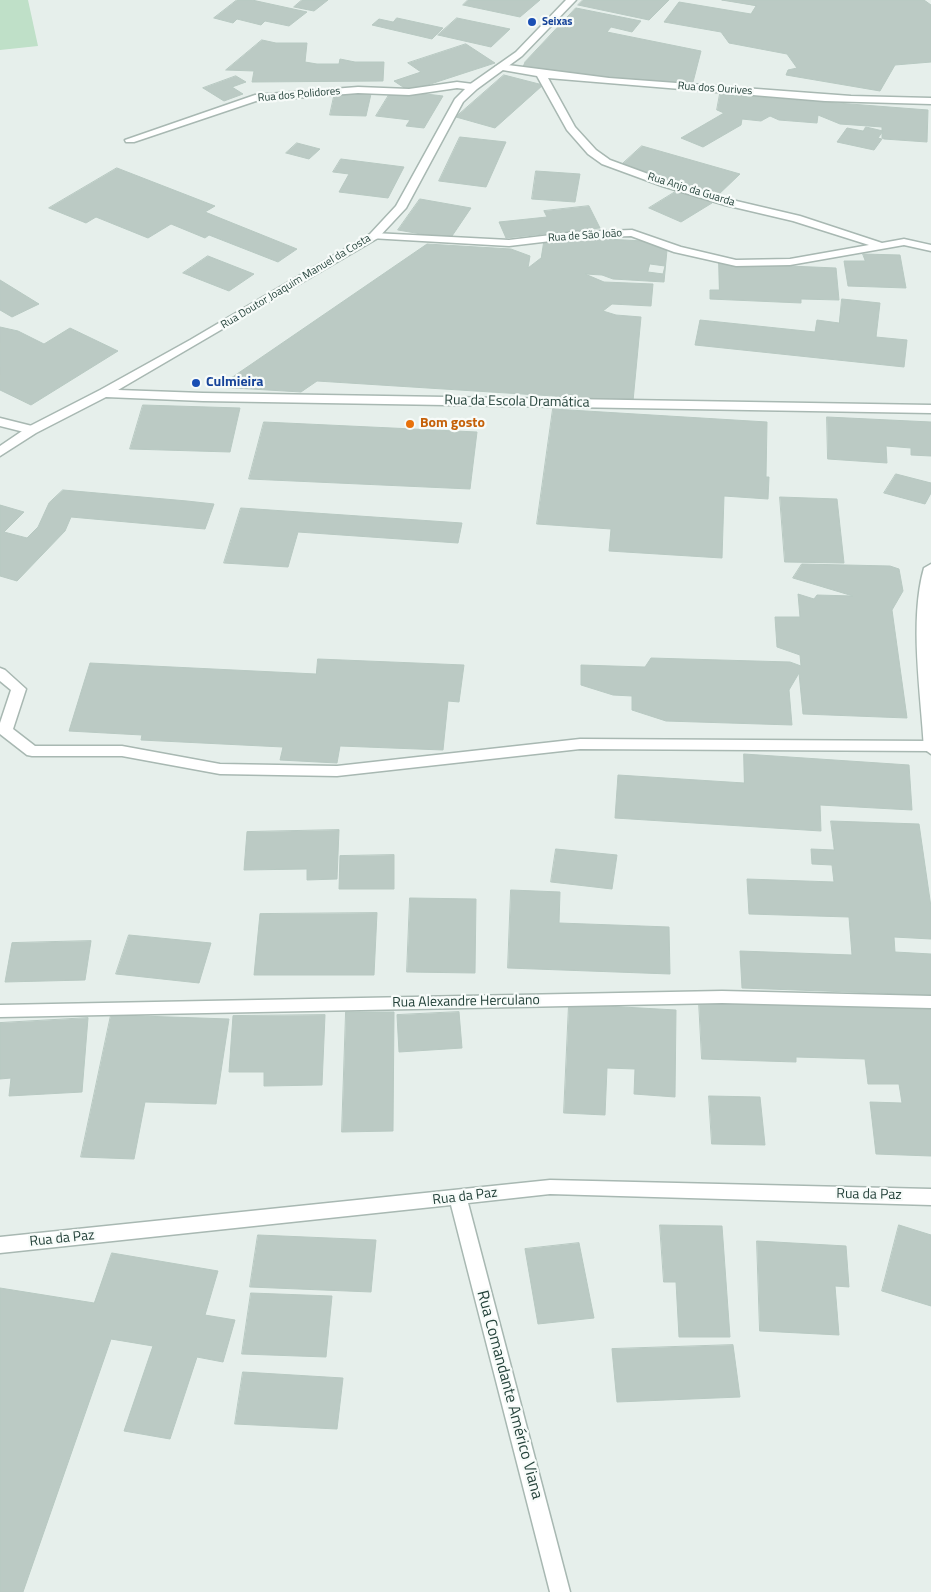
<!DOCTYPE html>
<html>
<head>
<meta charset="utf-8">
<style>
	body { margin:0 }
	canvas { display:block; background:#e6efeb }
</style>
</head>
<body>
<canvas width="931" height="1592"></canvas>
<script>
const g = document.querySelector('canvas').getContext('2d');
g.lineJoin = 'round';
function fill(path, color) { g.fillStyle = color; g.fill(path, 'evenodd'); }
function strokePath(path, color, width, dash) { g.strokeStyle = color; g.lineWidth = width; g.lineCap = dash ? 'butt' : 'round'; g.setLineDash(dash || []); g.stroke(path); }
function write(font, color, halo, rows, align = 'center') {
  g.font = font + ' "Titillium Web",sans-serif'; g.lineWidth = 4.5; g.setLineDash([]); g.textBaseline = 'middle'; g.strokeStyle = halo; g.fillStyle = color; for (const [text, x, y, turn = 0] of rows) {
    g.save(); g.translate(x, y); g.rotate((+turn || 0) * Math.PI / 180); g.textAlign = isNaN(turn) ? turn : align; if (halo) g.strokeText(text, 0, 0); g.fillText(text, 0, 0); g.restore();
  }
}
const green = new Path2D(`
	M0,0H28L38,46L0,50Z`);
const building = new Path2D(`
	M237,0H252L307,12L289,26L265,21L261,25L237,19L233,23L214,18Z
	M302,0H328L314,11L294,7Z
	M468,0H540L520,17L463,5Z
	M583,0H669L649,20L578,5Z
	M722,0H924L931,5V62L895,65L880,91L786,75L788,70L797,68L787,54L729,43L721,32L664,22L679,2L751,14L756,6Z
	M576,8L641,21L632,32L611,27L607,32L701,51L692,86L568,77L523,67L525,62Z
	M397,18L443,28L432,39L372,25L379,19L393,22Z
	M457,18L510,29L491,47L438,35Z
	M262,40L276,43H307L305,62L317,64H339L340,59L355,62H384L383,81L252,82L254,71L226,70Z
	M466,44L495,63L409,91L394,81L421,72L408,63Z
	M504,75L543,85L495,128L456,117Z
	M236,76L246,82L232,87L243,94L224,101L203,88Z
	M392,90L443,96L424,128L406,126L410,120L376,116Z
	M335,92L371,94L366,116L330,115Z
	M720,94L928,110L927,142L884,139L882,138V127L840,124L818,115L817,123L779,120L770,116L761,121L742,119L741,125L703,147L681,138L724,113L717,110Z
	M866,127L883,131L878,138L882,139L874,150L837,142L847,128L863,131Z
	M460,137L506,142L486,187L439,181Z
	M297,143L320,149L309,159L286,153Z
	M642,146L740,174L716,197L618,168Z
	M341,159L404,167L388,198L339,192L349,174L333,172Z
	M117,168L215,206L205,212L297,249L278,262L209,235L205,238L171,224L148,238L96,217L86,223L49,208Z
	M536,171L580,174L575,202L532,199Z
	M680,189L712,203L681,222L649,208Z
	M420,199L471,208L450,239L398,230Z
	M589,206L600,228L506,238L499,222L547,217L544,211Z
	M545,236L644,241L667,250L664,282L613,279L602,275L585,274L604,282L653,284L651,306L612,304L603,311L616,315L641,317L633,401L317,381L301,392L218,387L427,244L511,249L530,256L528,268L541,258Z
	M863,254L900,255L906,288L848,286L844,261H865Z
	M208,256L254,274L229,291L183,273Z
	M719,263L836,268L839,300L801,299V303L710,299V290H719Z
	M650,264L665,266L663,274L648,272Z
	M0,280L39,304L12,317L0,310Z
	M842,299L880,303L876,337L907,340L904,367L695,345L700,320L815,332L817,320L839,323Z
	M0,327L18,331L44,344L70,328L118,351L31,405L0,390Z
	M143,405L240,408L230,452L130,449Z
	M553,409L767,422L766,477H769L768,499L724,496L722,558L609,551L611,529L537,524Z
	M827,417L931,422V456L911,455V448L886,446L887,463L828,459Z
	M264,422L477,432L470,489L249,479Z
	M896,474L931,483V493L925,504L884,493Z
	M63,490L187,501L214,504L205,529L71,517L65,531L17,581L0,576V505L24,512L4,532L27,538L38,527L49,503Z
	M780,497L837,499L844,563L785,562Z
	M241,508L462,523L458,543L298,532L288,567L224,563Z
	M802,564L890,566L899,569L903,591L892,610L907,718L803,714L799,673L789,690L792,725L666,721L632,710V696L613,695L581,685V665L645,667L651,658L790,662L801,666L800,655L777,647L775,617H800L798,594L814,599L817,595L853,596L793,578Z
	M318,659L464,665L459,702L448,701L443,750L340,746L337,763L280,760L283,747L141,740L142,735L69,731L90,663L316,674Z
	M744,754L909,765L912,810L820,805L821,831L615,818L618,775L744,783Z
	M831,821L919,824L931,907V939L894,937L895,952L931,954V995L742,988L740,951L852,955L849,917L749,914L747,879L834,882L832,865L812,864L811,849L834,850Z
	M339,830L337,879L307,880V869L244,870L247,832Z
	M556,849L617,855L612,889L551,882Z
	M394,855V889H339L340,856Z
	M511,890L560,892L559,923L669,927L670,974L508,968Z
	M410,898L476,899L475,973L407,972Z
	M377,913L374,975H254L260,914Z
	M129,935L211,943L199,983L116,974Z
	M91,941L85,980L5,982L12,943Z
	M699,1002L931,1009V1156L876,1154L870,1102L902,1103L899,1084H868L865,1059L796,1057V1062L702,1059Z
	M569,1004L676,1010L675,1097L634,1094L635,1069L607,1068L605,1115L564,1113Z
	M346,1012H394L393,1131L342,1132Z
	M459,1012L462,1048L399,1052L397,1015Z
	M111,1015L229,1019L216,1104L145,1102L134,1159L81,1157Z
	M325,1015L322,1085L264,1086V1072H229L233,1016Z
	M88,1018L82,1092L9,1096L11,1078L0,1079V1023Z
	M709,1096L760,1097L765,1145L712,1144Z
	M660,1225L722,1226L730,1337H679L676,1282H664Z
	M899,1225L931,1235V1306L882,1291Z
	M258,1235L376,1240L371,1292L250,1287Z
	M757,1241L846,1246L849,1287L835,1286L839,1335L760,1331Z
	M579,1243L594,1318L538,1324L525,1249Z
	M112,1253L218,1271L205,1315L235,1320L223,1362L197,1357L170,1439L124,1431L153,1346L111,1339L23,1592H0V1288L94,1303Z
	M251,1293L332,1296L326,1357L242,1354Z
	M733,1345L740,1397L617,1402L612,1349Z
	M243,1372L343,1378L337,1429L235,1424Z`);
const service = new Path2D(`
	M0,668L5,670L26,689L13,729L35,746H122L220,764L337,766L580,739L930,741L931,751L580,749L337,776L220,774L122,756H32L27,755L0,734V723L11,690L0,681Z`);
const minor = new Path2D(`
	M500,64L609,78L851,96L931,98V104L825,101L548,78L575,127L596,150L610,160L670,182L732,200L800,216L882,243L904,239L931,245V251L904,245L790,265L736,266L674,252L631,236L576,238L509,246L370,238L368,236L374,233L509,240L576,232L632,230L681,247L736,260L790,259L869,245L793,221L725,205L662,186L602,164L588,154L567,130L537,76L497,69L495,67Z
	M457,82L473,84L478,87L473,90L457,88L409,95L358,93L256,101L134,142H126L125,140L255,95L358,87L409,89Z
	M0,418L36,427L38,430L32,434L0,426Z
	M931,564V754L924,749C921,694 909,620 924,568Z
	M722,991L931,996V1008L722,1003L0,1017V1005Z
	M550,1180L931,1189V1205L550,1194L468,1203L570,1592H550L451,1205L0,1253V1237Z`);
const tertiary = new Path2D(`
	M566,0H576L522,56L477,89L463,102L406,208L378,238L118,390L203,393L931,405V413L203,401L106,397L36,433L0,456V446L28,427L100,390L190,340L370,234L396,206L455,99L469,85L516,52Z`);
const markers = [
	[532,22,5,"#1a4fb4"],
	[196,383,5,"#1a4fb4"],
	[410,424,5,"#e8710a"]
];
const farTransitnames = [
	["Seixas",542,22]
];
const farStreetnames = [
	["Rua dos Ourives",715,89,4],
	["Rua dos Polidores",299,95,-5],
	["Rua Anjo da Guarda",691,190,17],
	["Rua de São João",585,236,-4],
	["Rua Doutor Joaquim Manuel da Costa",296,282,-31]
];
const transitNames = [
	["Culmieira",206,383]
];
const streetNames = [
	["Rua da Escola Dramática",517,402,1],
	["Rua Alexandre Herculano",466,1002,-1],
	["Rua da Paz",869,1195,1],
	["Rua da Paz",465,1197,-7],
	["Rua da Paz",62,1239,-6]
];
const foodNames = [
	["Bom gosto",420,424]
];
const nearStreetnames = [
	["Rua Comandante Américo Viana",509,1395,75]
];
fill(green, '#bfe0c8');
fill(building, '#bbcac4');
strokePath(building, '#b8c9c2', 1);
strokePath(service, '#a8b8b2', 3);
strokePath(minor, '#a8b8b2', 3);
strokePath(tertiary, '#a8b8b2', 3);
fill(service, '#fff');
fill(minor, '#fff');
fill(tertiary, '#fff');
for (const [x, y, r, color] of markers) { const dot = new Path2D(); dot.arc(x, y, r, 0, 2 * Math.PI); g.fillStyle = color; g.fill(dot); strokePath(dot, '#f7fbf9', 2); }
write('bold 11px', '#164399', '#f7fbf9', farTransitnames, 'left');
write('11px', '#24423a', '#f7fbf9', farStreetnames);
write('bold 14px', '#164399', '#f7fbf9', transitNames, 'left');
write('14px', '#24423a', '#f7fbf9', streetNames);
write('bold 14px', '#c56008', '#f7fbf9', foodNames, 'left');
write('16px', '#24423a', '#f7fbf9', nearStreetnames);
</script>
</body>
</html>
